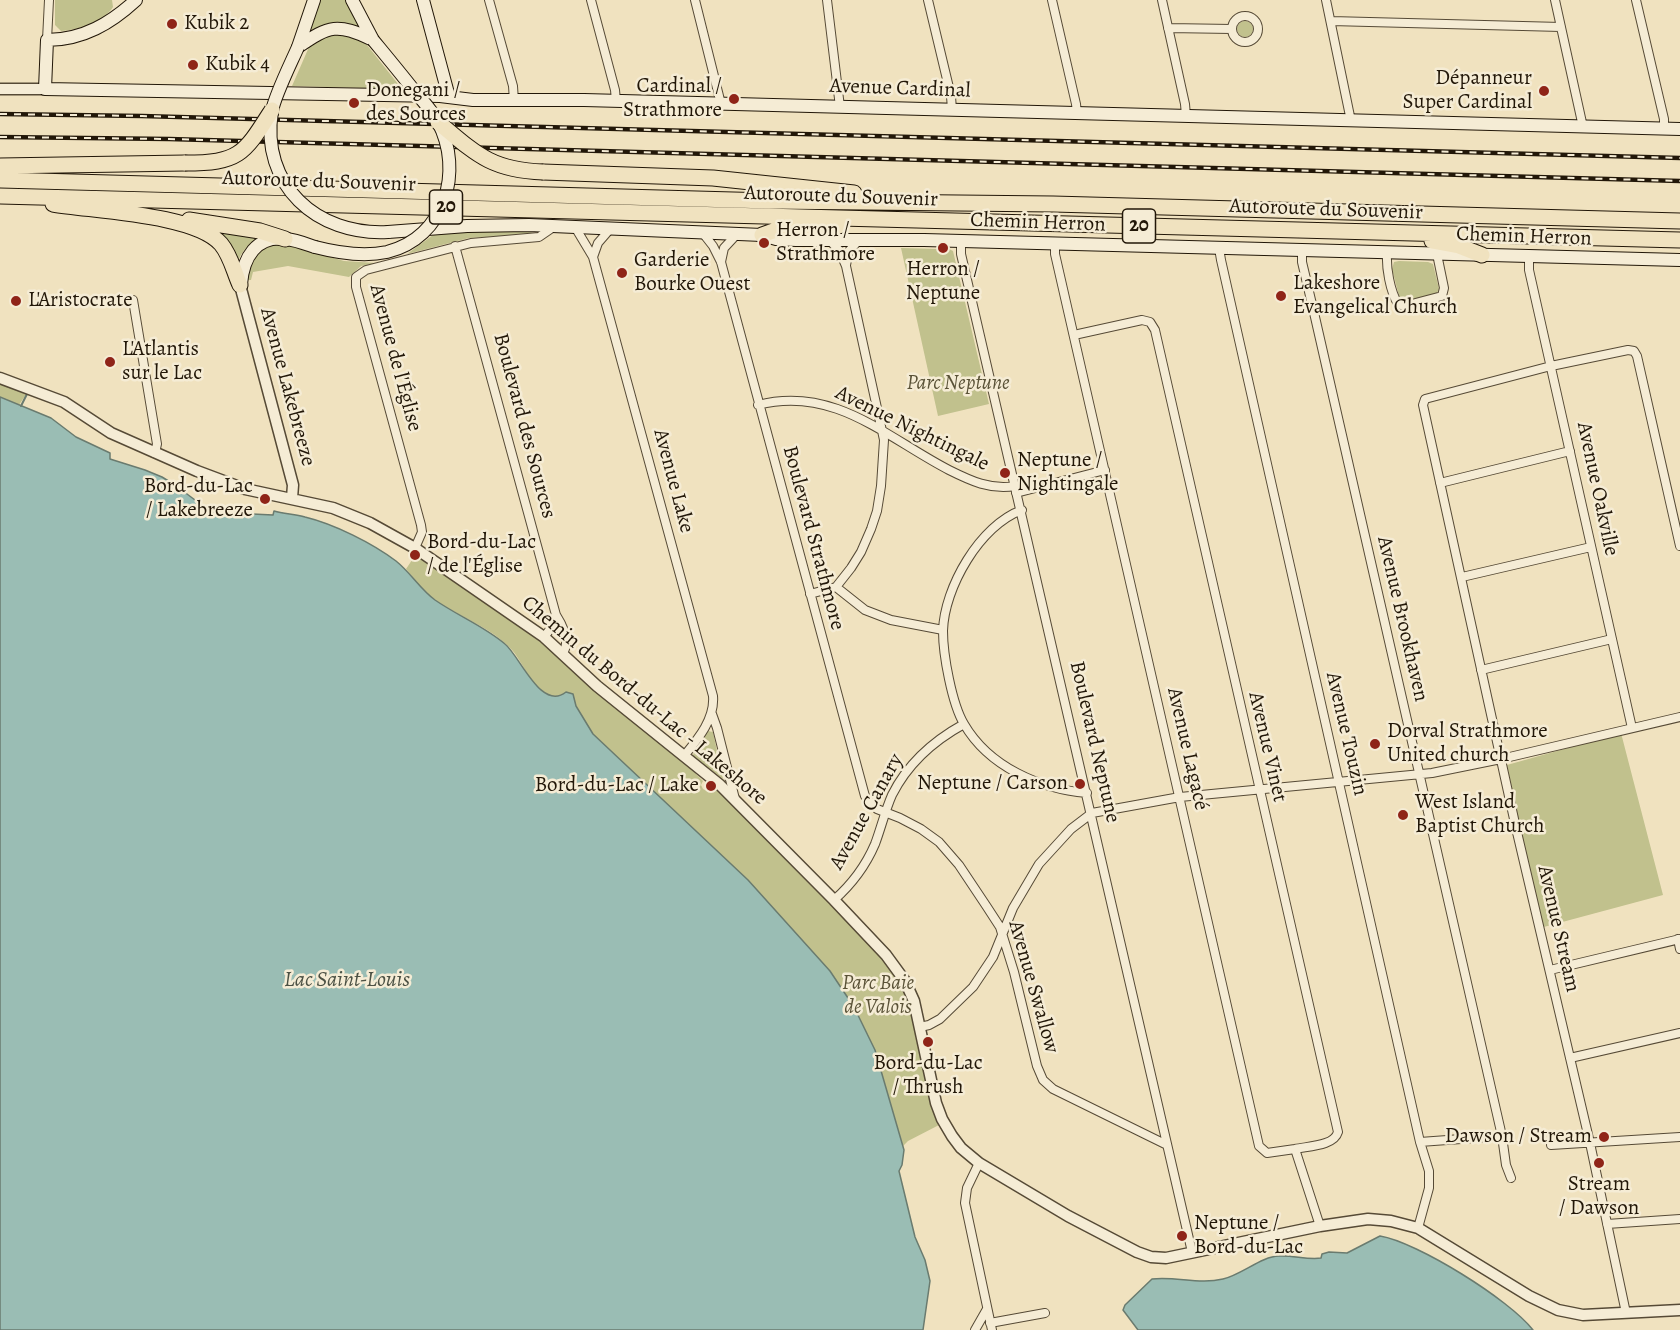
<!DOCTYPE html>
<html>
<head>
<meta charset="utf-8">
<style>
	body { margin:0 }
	canvas { display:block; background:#f0e2bf }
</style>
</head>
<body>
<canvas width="1680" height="1330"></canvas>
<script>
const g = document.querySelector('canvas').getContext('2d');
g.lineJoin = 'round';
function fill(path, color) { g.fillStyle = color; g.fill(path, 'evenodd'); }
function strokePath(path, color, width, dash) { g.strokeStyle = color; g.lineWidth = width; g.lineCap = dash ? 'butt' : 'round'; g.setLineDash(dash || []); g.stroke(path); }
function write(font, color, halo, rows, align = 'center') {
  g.font = font + ' Alegreya,serif'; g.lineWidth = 5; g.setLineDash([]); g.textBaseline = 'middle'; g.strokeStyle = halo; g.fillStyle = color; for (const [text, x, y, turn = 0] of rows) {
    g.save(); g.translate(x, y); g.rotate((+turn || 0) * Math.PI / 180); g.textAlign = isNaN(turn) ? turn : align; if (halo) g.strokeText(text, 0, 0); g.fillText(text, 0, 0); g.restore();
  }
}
const green = new Path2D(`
	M55,0H112L113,7C104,22 78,30 61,31L55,25Z
	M320,0H348L360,27C341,21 326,21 309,33L308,31Z
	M1237 29a8 8 0 1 1 16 0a8 8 0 1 1-16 0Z
	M343,33L363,40L402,89L292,86L309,47L323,37Z
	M210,225L266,235C250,243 241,249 237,266Z
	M497,230L526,231L536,234L469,238L407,254L433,235Z
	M276,244L296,247L344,261L376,263L361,266L349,277L288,266L253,272L251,280H247C248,260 257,250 276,244Z
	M901,248L939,249L940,251L949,249L953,251L989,404L938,416Z
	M1399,261L1428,262L1433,264L1439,289L1437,293L1406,302L1400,300L1392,269L1394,262Z
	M0,383L27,393L19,405L0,397Z
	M416,554L545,644L589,685L687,765L703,781L701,785L703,789L707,791L711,787L718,791L841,914L891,968L903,985L911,1007L916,1034L915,1035L931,1104L939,1125L908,1141L903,1146L875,1050L854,1007L830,971L748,880L593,734L576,706L574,698L566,692C541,711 524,663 512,650C491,627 459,617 434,599C423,591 415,580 406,569Z
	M708,731L713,732L723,779L693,756L694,751Z
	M1621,733L1663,895L1540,928L1507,765Z`);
const water = new Path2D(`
	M0,397L51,418L76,437L110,453V459L145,470L162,477L175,485L211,512L273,515L274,511C284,514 295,514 305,517C334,524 372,543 396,561C411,573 420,589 435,600C458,616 484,626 505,644C520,656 541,712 566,692L573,694L576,706L593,734L748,880L830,971L854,1007L875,1050L904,1150L902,1165L899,1171L915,1237L925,1260L930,1281L923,1330H0Z
	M1380,1236C1417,1242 1510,1300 1533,1330H1138L1123,1310L1125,1305L1152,1279C1176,1276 1199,1285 1223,1279C1241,1275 1262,1256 1279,1256C1293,1255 1307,1260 1321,1258L1322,1254L1329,1252L1347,1253Z`);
const stream = new Path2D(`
	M21,406L27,394`);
const minor = new Path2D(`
	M489,0L513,86L514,101
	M591,0L615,90L616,101
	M695,0L721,104
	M827,0L840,107
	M928,0L951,96L952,110
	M1052,0L1076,104L1077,113
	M1162,0L1185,104L1186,116
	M1326,0L1351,121
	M1555,0L1583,127
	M1636,0L1664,119V129
	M1232 29a13 13 0 1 1 26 0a13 13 0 1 1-26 0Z
	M1331,21L1561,27
	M1168,28L1232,29
	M47,40L49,0
	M575,227L593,257L713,696C715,719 698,739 684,756
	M702,232L713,246L721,262L865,796L877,809L900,818L921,829L939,842L959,865L987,907L1000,927L1014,972L1037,1066L1043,1080L1053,1089L1167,1145
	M961,241V254C1040,586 1116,919 1192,1252
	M1055,243V254L1259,1146L1267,1153L1295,1149L1320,1226
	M455,246L556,615C563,626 571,643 562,654
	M1219,248L1221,260L1420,1142L1429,1171V1188L1418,1228
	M1302,250V262L1315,317L1502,1136L1506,1165L1511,1178
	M1387,252C1386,268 1390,291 1398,304L1404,306L1442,296L1444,288L1437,254
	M1529,256V270L1632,728
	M593,257L598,243L611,228
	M721,262L724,248L737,234
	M846,265L849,251L859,240
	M133,300L157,444L155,453
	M1074,335L1142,320L1150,322L1155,330L1338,1132C1334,1146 1309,1146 1295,1149
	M758,405C834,385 887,438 949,470C971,481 990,490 1015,486
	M1440,483L1570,451
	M1016,493L1105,470
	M1022,510C980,525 944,588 943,631C943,655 952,704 964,724C989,767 1040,789 1087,793
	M415,548L422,532L421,525L356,287V277L366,270L471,243L539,237L555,226
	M1462,577L1591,547
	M836,587L865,610L891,620L943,630
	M810,594L836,587L851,568L861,552L871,529L877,511L881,486L884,440L846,266L839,250L829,240
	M544,637L551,628L556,615
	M1481,670L1612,639
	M712,714L717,728L735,799
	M834,900C851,885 866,865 875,844C881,828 885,811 892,795C908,763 933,741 964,724
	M1678,939L1680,949
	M1550,970L1680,939
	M920,1027L929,1025L940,1019L973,987L993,957L1013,908L1039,864L1071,829L1092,813L1180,797L1432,773L1501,759L1680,717
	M1570,1058L1680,1033
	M1420,1142L1502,1136
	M1551,1145L1680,1137
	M979,1163L967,1188L965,1203L992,1330
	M1607,1224L1680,1219
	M1626,1313L1590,1143L1516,828L1423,405L1425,399L1551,366L1628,350L1634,351L1637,356L1680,546
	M990,1323L1045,1313
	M975,1330L987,1309`);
const tertiary = new Path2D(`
	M0,89H45
	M240,285L293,485L292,498
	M0,378L64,402L111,433L197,471L245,489L333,508L370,523L415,548L544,637L597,686L720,785L834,900L886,955L905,981L914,1001L936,1103L942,1119L952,1136L961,1148L979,1163L1068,1216L1137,1252L1151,1257L1166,1258L1320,1226L1368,1219L1391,1221L1418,1228L1529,1296L1558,1310L1583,1315L1680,1310`);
const secondary = new Path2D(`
	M136,0C111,23 83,40 47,40L45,89L440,96L473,100H584L1680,129
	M352,0L373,40
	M423,0L449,97
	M298,47C330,25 337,23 373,40
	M298,47L314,0
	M388,232L467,226L529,225L762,235L776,239L796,240H924L1680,260
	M241,284C243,258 256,235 286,239C296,240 306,244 315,247`);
const motorway = new Path2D(`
	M0,166L185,163
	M543,172L713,178L854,193
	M0,180L770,201L1053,204L1680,221
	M0,196L1680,240
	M53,204C94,211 195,214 221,244C231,256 234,272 240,285
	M189,220L260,231L285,239
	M762,235L776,230L839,226
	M1432,241L1459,246L1482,255`);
const rail = new Path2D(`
	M0,114L142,116L1680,158
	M0,137L169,139L1680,181`);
const secondaryBridge = new Path2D(`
	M298,47C291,63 275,95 272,111C260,185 317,236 388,232
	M315,247C338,253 363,257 387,252C445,238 464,171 438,122C433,112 424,102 416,93C402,75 387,57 373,40`);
const motorwayBridge = new Path2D(`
	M438,122C476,154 491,170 543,172
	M185,163C240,163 244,154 272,110`);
const markers = [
	[172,24,6,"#8f2418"],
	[193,65,6,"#8f2418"],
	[1544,91,6,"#8f2418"],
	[734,99,6,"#8f2418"],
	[354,103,6,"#8f2418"],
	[764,243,6,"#8f2418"],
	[943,248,6,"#8f2418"],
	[622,273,6,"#8f2418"],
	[1281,296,6,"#8f2418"],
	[16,301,6,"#8f2418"],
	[110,362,6,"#8f2418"],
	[1005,473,6,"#8f2418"],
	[265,499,6,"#8f2418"],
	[415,555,6,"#8f2418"],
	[1375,744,6,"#8f2418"],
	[1080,784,6,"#8f2418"],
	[711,786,6,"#8f2418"],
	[1403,815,6,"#8f2418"],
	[928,1042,6,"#8f2418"],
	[1604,1137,6,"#8f2418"],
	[1599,1163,6,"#8f2418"],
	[1182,1236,6,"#8f2418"]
];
const shields = [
	[446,207,33],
	[1139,226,33]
];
const shieldNames = [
	["20",446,207],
	["20",1139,226]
];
const poiNames = [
	["Kubik 2",184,24],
	["Kubik 4",205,65],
	["Dépanneur",1532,79,"right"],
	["Super Cardinal",1532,103,"right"],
	["Cardinal /",722,87,"right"],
	["Strathmore",722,111,"right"],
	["Donegani /",366,91],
	["des Sources",366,115],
	["Herron /",776,231],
	["Strathmore",776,255],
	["Garderie",634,261],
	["Bourke Ouest",634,285],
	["Herron /",943,270,"center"],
	["Neptune",943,294,"center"],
	["Lakeshore",1293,284],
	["Evangelical Church",1293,308],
	["L'Aristocrate",28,301],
	["L'Atlantis",122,350],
	["sur le Lac",122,374],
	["Neptune /",1017,461],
	["Nightingale",1017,485],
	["Bord-du-Lac",253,487,"right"],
	["/ Lakebreeze",253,511,"right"],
	["Bord-du-Lac",427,543],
	["/ de l'Église",427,567],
	["Dorval Strathmore",1387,732],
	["United church",1387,756],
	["Neptune / Carson",1068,784,"right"],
	["Bord-du-Lac / Lake",699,786,"right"],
	["West Island",1415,803],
	["Baptist Church",1415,827],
	["Bord-du-Lac",928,1064,"center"],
	["/ Thrush",928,1088,"center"],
	["Dawson / Stream",1592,1137,"right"],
	["Stream",1599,1185,"center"],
	["/ Dawson",1599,1209,"center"],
	["Neptune /",1194,1224],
	["Bord-du-Lac",1194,1248]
];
const streetNames = [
	["Avenue Cardinal",900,89,2],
	["Autoroute du Souvenir",319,182,2],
	["Autoroute du Souvenir",841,197,2],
	["Autoroute du Souvenir",1326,210,2],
	["Chemin Herron",1038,223,2],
	["Chemin Herron",1524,237,2],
	["Avenue de l'Église",395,358,75],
	["Avenue Lakebreeze",287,387,75],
	["Boulevard des Sources",524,426,75],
	["Avenue Nightingale",912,429,26],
	["Avenue Lake",673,481,75],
	["Avenue Oakville",1597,489,78],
	["Boulevard Strathmore",813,538,75],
	["Avenue Brookhaven",1402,619,77],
	["Chemin du Bord-du-Lac - Lakeshore",644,701,40],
	["Avenue Touzin",1346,734,77],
	["Boulevard Neptune",1094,742,77],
	["Avenue Vinet",1267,747,77],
	["Avenue Lagacé",1187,749,77],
	["Avenue Canary",867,812,-61],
	["Avenue Stream",1558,929,77],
	["Avenue Swallow",1033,987,74]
];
const parkNames = [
	["Parc Neptune",958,384],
	["Parc Baie",878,984],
	["de Valois",878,1008]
];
const waterNames = [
	["Lac Saint-Louis",347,981]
];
fill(green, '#c1c18d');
fill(water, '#9abdb4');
strokePath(water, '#6a7b6f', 1.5);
strokePath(stream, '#6a7b6f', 2);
strokePath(minor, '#564a36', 10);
strokePath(tertiary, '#564a36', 13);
strokePath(secondary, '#221708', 14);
strokePath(motorway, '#221708', 17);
strokePath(minor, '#f5ecd5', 8);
strokePath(tertiary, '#f5ecd5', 10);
strokePath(secondary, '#f5ecd5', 12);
strokePath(motorway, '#f0e2bf', 15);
strokePath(rail, '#221708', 4.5);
strokePath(rail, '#f5ecd5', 2, [7]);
strokePath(secondaryBridge, '#221708', 14, []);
strokePath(motorwayBridge, '#221708', 17, []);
strokePath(secondaryBridge, '#f5ecd5', 12);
strokePath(motorwayBridge, '#f0e2bf', 15);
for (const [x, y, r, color] of markers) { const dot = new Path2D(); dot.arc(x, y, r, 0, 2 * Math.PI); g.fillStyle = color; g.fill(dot); strokePath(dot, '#f5ecd5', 2); }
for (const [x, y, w] of shields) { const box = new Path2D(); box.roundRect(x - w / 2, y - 17, w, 34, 4.5); g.fillStyle = '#f5ecd5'; g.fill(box); strokePath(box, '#221708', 1.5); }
write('bold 20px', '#221708', null, shieldNames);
write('21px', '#221708', '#f5ecd5', poiNames, 'left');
write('21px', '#221708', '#f5ecd5', streetNames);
write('italic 21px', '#5a5237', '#f5ecd5', parkNames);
write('italic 22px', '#4c5144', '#f5ecd5', waterNames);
</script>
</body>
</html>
